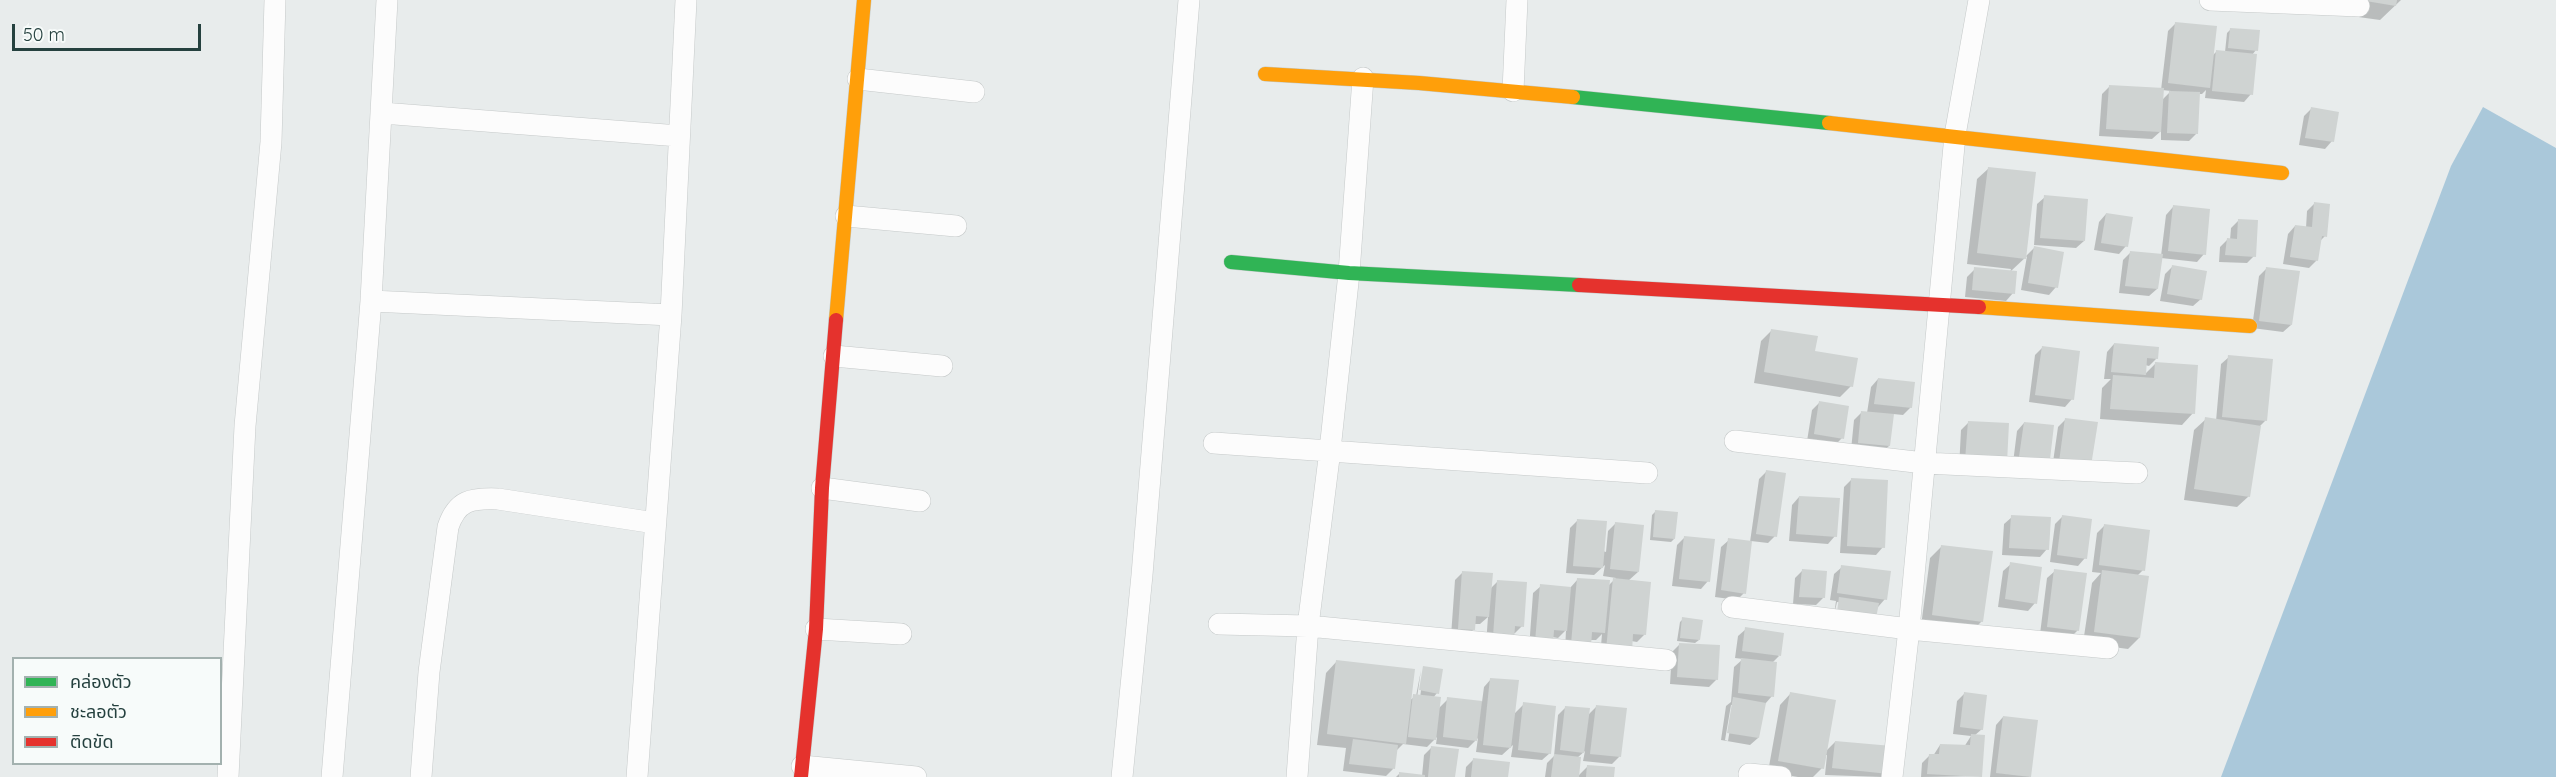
<!DOCTYPE html>
<html>
<head>
<meta charset="utf-8">
<style>
	body { margin:0 }
	#map { position:relative; width:2556px; height:777px; overflow:hidden; background:#e8ecec; font-family:Quicksand,"Noto Sans Thai",sans-serif }
	canvas { display:block }
	.legend { position:absolute; left:12px; top:657px; width:210px; height:108px; box-sizing:border-box; background:#f7fbfa; border:2px solid #a3b1af; margin:0; padding:8px 10px; list-style:none; font-size:18px; color:#25413f }
	.legend li { display:flex; align-items:center; gap:12px; height:30px }
	.legend b { width:30px; border:2px solid #a3b1af }
	.scale { position:absolute; left:12px; top:24px; width:189px; height:27px; box-sizing:border-box; border:3px solid #25413f; border-top:0; padding-left:8px; font-size:18px; line-height:21px; white-space:nowrap; color:#25413f; -webkit-text-stroke:4px #f7fbfa; paint-order:stroke }
</style>
</head>
<body>
<div id="map">
<canvas width="2556" height="777"></canvas>
<ul class="legend">
<li><b style="height:8px;background:#30b455"></b>คล่องตัว</li>
<li><b style="height:8px;background:#ff9f0a"></b>ชะลอตัว</li>
<li><b style="height:8px;background:#e5322d"></b>ติดขัด</li>
</ul>
<div class="scale">50 m</div>
</div>
<script>
const g = document.querySelector('canvas').getContext('2d');
g.lineJoin = 'round';
function fill(path, color) { g.fillStyle = color; g.fill(path, 'evenodd'); }
function strokePath(path, color, width, dash) { g.strokeStyle = color; g.lineWidth = width; g.lineCap = dash ? 'butt' : 'round'; g.setLineDash(dash || []); g.stroke(path); }
const water = new Path2D(`
	M2483,107L2556,148V777H2221L2451,166Z`);
const shadow = new Path2D(`
	M2295,0H2401L2380,20L2293,8Z
	M2176,23L2212,56L2217,51L2225,52L2227,33L2231,29L2256,50L2252,55L2251,94L2244,102L2205,98L2206,90L2202,94H2198L2196,134L2189,141L2161,140V131L2152,139L2099,136L2102,94L2109,87L2161,90L2168,31ZM2162,90L2171,91L2162,100Z
	M2311,109L2332,141L2325,149L2299,145L2304,116Z
	M1989,168L2024,258L2034,248L2056,287L2049,295L2021,290L2027,256L2010,272L2013,293L2006,301L1965,297L1967,277L1975,269L2010,272L2011,269L1967,264L1977,179Z
	M2045,197L2084,241L2076,248L2034,245L2037,204Z
	M2315,203L2325,236L2319,242L2317,260L2309,268L2283,264L2288,234L2295,226L2306,228L2307,211Z
	M2173,207L2204,254L2197,262L2161,258L2157,289L2149,296L2119,293L2123,260L2131,252L2161,256L2166,215Z
	M2106,214L2126,246L2119,254L2094,250L2099,222Z
	M2238,221L2254,256L2247,263L2219,262L2220,247L2227,240H2230L2231,228Z
	M2172,267L2201,299L2193,306L2160,301L2165,274Z
	M2266,269L2291,325L2283,332L2252,328L2259,276Z
	M1772,330L1813,352L1851,386L1840,397L1754,383L1761,341Z
	M2114,344L2157,358L2149,366L2145,365L2144,375L2155,364L2193,413L2182,425L2100,419L2102,388L2111,379H2104L2107,352Z
	M2043,347L2072,399L2065,407L2029,402L2035,355Z
	M2229,357L2266,420L2259,427L2249,496L2237,507L2184,500L2194,430L2206,419L2216,421L2221,364Z
	M1878,379L1911,407L1903,415L1893,414L1889,446L1881,453L1851,450L1854,420L1862,412L1867,413L1871,387Z
	M1819,403L1842,438L1835,445L1807,441L1812,410Z
	M2066,419L2096,423L2052,469L2058,427Z
	M1968,423L2008,425L1959,468L1961,430Z
	M2024,423L2053,426L2012,471L2017,431Z
	M1766,472L1775,536L1768,543L1751,541L1744,593L1737,600L1715,597L1721,547L1729,540L1750,542L1759,479Z
	M1851,480L1883,547L1876,555L1840,553L1844,487Z
	M1799,497L1835,536L1828,544L1789,541L1792,505Z
	M1656,511L1674,539L1671,542L1650,540L1652,515Z
	M2063,516L2085,558L2078,566L2050,562L2055,524Z
	M2012,517L2047,549L2040,557L2002,555L2004,524Z
	M1578,520L1603,551L1606,552L1608,531L1616,523L1638,572L1628,581L1645,634L1637,642L1631,641L1600,657L1602,634L1596,640H1590L1565,651L1566,630L1558,638L1552,637L1529,649L1533,593L1541,586L1570,588L1578,579L1608,586L1616,578L1603,576L1605,565L1594,575L1566,573L1570,528Z
	M2104,526L2143,570L2137,576L2139,638L2128,649L2083,643L2092,583L2101,573L2092,572L2097,533Z
	M1685,537L1708,581L1701,589L1672,586L1677,545Z
	M1942,546L1982,621L1971,632L1921,626L1930,558Z
	M2011,564L2035,603L2028,611L1998,607L2003,571Z
	M1842,567L1885,599L1878,607L1837,602L1834,615L1836,601L1830,600L1834,574Z
	M1802,571L1823,598L1816,605L1793,604L1795,578Z
	M2055,571L2078,630L2070,638L2040,634L2047,578Z
	M1463,572L1490,589L1497,582L1522,626L1515,633L1486,644L1488,617L1480,624H1474V629L1466,637L1451,636L1455,580Z
	M1683,619L1699,640L1695,643L1677,641L1680,622Z
	M1746,629L1779,656L1772,663V696L1765,704L1758,738L1750,745L1721,740L1726,706L1731,702L1734,667L1743,659L1735,658L1738,636ZM1731,705H1734L1728,741L1725,740Z
	M1680,644L1717,679L1709,687L1670,684L1672,652Z
	M1337,661L1410,700L1416,696L1421,670L1417,698H1420L1424,667L1437,693L1433,698L1438,709L1448,699L1482,702L1484,687L1491,679L1514,714L1524,704L1550,753L1542,760L1511,757L1513,745L1502,755L1476,752L1478,738L1468,748L1436,744L1437,737L1427,747L1403,744L1395,752L1393,769L1386,776L1343,771L1346,748L1317,745L1326,673Z
	M1791,693L1825,752L1835,742L1890,748L1883,777L1825,775L1827,755H1825L1822,768L1813,777H1798L1768,772L1780,705Z
	M1964,694L1982,729L1974,736L1981,776L1921,777L1922,763L1929,756H1933L1940,745L1964,747L1971,736L1953,734L1957,701Z
	M1566,707L1587,716L1596,707L1620,756L1612,764L1583,761L1585,751L1577,758V777L1588,766L1612,777H1545L1547,763L1554,756L1558,715Z
	M2003,717L2030,776L2029,777H1990L1996,725Z
	M1431,748L1454,777H1396L1400,773L1422,776L1424,755Z
	M1474,759L1506,777H1465L1466,767Z`);
const building = new Path2D(`
	M2360,0H2397L2396,6Z
	M2175,22L2217,26L2210,88L2168,83Z
	M2230,28L2260,30L2258,51L2228,48Z
	M2216,50L2257,54L2253,95L2212,91Z
	M2109,85L2164,88L2161,132L2106,129Z
	M2169,91L2200,92L2198,134L2167,133Z
	M2311,107L2339,112L2334,142L2305,138Z
	M1988,167L2036,172L2026,259L1977,253Z
	M2044,195L2088,199L2085,241L2040,238Z
	M2314,202L2330,204L2327,237L2322,236L2318,261L2290,257L2295,225L2312,227Z
	M2173,205L2210,209L2206,255L2168,251Z
	M2106,213L2133,217L2128,247L2101,243Z
	M2238,219L2258,220L2256,257L2225,255L2227,238L2237,239Z
	M2034,246L2064,252L2058,288L2028,283Z
	M2130,251L2163,254L2158,289L2125,286Z
	M2172,265L2207,271L2202,300L2167,294Z
	M1974,267L2017,271L2015,294L1972,290Z
	M2266,267L2300,271L2292,325L2259,321Z
	M1771,329L1818,336L1815,351L1858,358L1853,387L1764,372Z
	M2114,343L2159,347L2158,359L2147,358L2146,375L2111,372Z
	M2042,346L2080,351L2074,400L2035,395Z
	M2228,355L2273,359L2267,421L2222,417Z
	M2155,362L2198,365L2195,414L2110,409L2113,375L2154,378Z
	M1878,378L1915,382L1912,408L1874,404Z
	M1819,401L1849,406L1844,439L1814,434Z
	M1861,411L1894,414L1890,446L1858,443Z
	M2205,417L2261,426L2250,497L2194,489Z
	M2065,418L2098,422L2091,466L2059,462Z
	M1968,421L2009,423L2007,463L1965,461Z
	M2024,422L2054,425L2049,468L2018,464Z
	M1766,470L1786,473L1777,537L1756,534Z
	M1851,478L1888,480L1885,548L1847,546Z
	M1799,496L1840,498L1837,537L1796,534Z
	M1655,510L1678,512L1675,539L1653,537Z
	M2011,515L2051,517L2049,550L2009,548Z
	M2062,515L2092,519L2087,559L2057,555Z
	M1577,519L1607,521L1603,568L1573,566Z
	M1615,522L1644,525L1639,572L1610,569Z
	M2104,524L2150,530L2145,571L2099,565Z
	M1684,536L1715,539L1710,582L1679,579Z
	M1728,538L1752,541L1746,594L1721,590Z
	M1941,545L1993,551L1983,622L1932,615Z
	M2010,562L2042,567L2037,604L2005,599Z
	M1841,565L1891,571L1887,600L1837,593Z
	M1802,569L1827,571L1825,598L1799,597Z
	M2054,569L2087,573L2079,631L2047,627Z
	M2102,570L2149,576L2140,638L2094,632Z
	M1462,571L1493,573L1489,617L1476,616L1475,630L1458,629Z
	M1577,578L1610,580L1605,633L1592,632L1591,646L1571,644Z
	M1613,578L1651,582L1646,635L1633,634L1632,652L1606,650Z
	M1497,580L1527,582L1524,627L1515,626L1514,639L1493,637Z
	M1540,584L1571,587L1567,631L1554,630L1553,643L1535,642Z
	M1839,597L1879,603L1876,618L1837,612Z
	M1682,617L1703,620L1700,640L1680,638Z
	M1745,627L1784,633L1781,656L1742,651Z
	M1679,643L1720,645L1718,680L1677,677Z
	M1741,658L1777,662L1774,697L1738,693Z
	M1336,660L1415,669L1406,744L1327,734Z
	M1423,666L1443,669L1439,694L1419,690Z
	M1490,678L1519,680L1511,748L1483,745Z
	M1790,692L1836,700L1824,769L1778,761Z
	M1964,692L1987,695L1983,730L1960,727Z
	M1413,694L1441,697L1436,740L1408,737Z
	M1447,697L1482,701L1477,741L1443,737Z
	M1733,697L1766,703L1759,738L1727,733Z
	M1523,702L1556,706L1551,754L1518,750Z
	M1596,705L1627,708L1621,757L1590,754Z
	M1565,706L1590,708L1584,753L1560,750Z
	M2003,716L2038,720L2031,777L1996,773Z
	M1971,734L1985,735L1982,777L1927,774L1929,754H1939L1940,744L1970,745Z
	M1353,739L1398,745L1395,769L1349,764Z
	M1835,741L1892,746L1889,774L1832,768Z
	M1431,746L1459,749L1455,777H1428Z
	M1554,754L1581,757L1579,777H1551Z
	M1473,758L1510,762L1508,777H1471Z
	M1587,765L1615,767L1614,777H1586Z
	M1399,772L1425,775V777H1399Z`);
const street = new Path2D(`
	M2210,0L2359,6
	M858,79L974,92
	M1513,91L1517,0
	M382,113L679,136
	M846,216L956,226
	M371,301L671,315
	M834,356L942,366
	M1735,441L1924,463L2137,473
	M1214,443L1647,473
	M822,488L920,501
	M1732,607L1909,629L2108,648
	M1219,624L1308,626L1666,660
	M816,629L901,634
	M802,766L916,777
	M1749,774L1781,777
	M228,777L245,426L271,142L275,0
	M332,777L371,301L387,0
	M421,777L429,672L448,527C457,500 471,498 498,499L655,523
	M637,777L671,315L686,0
	M1122,777L1142,575L1189,0
	M1297,777L1308,626L1330,450L1349,273L1363,78
	M1892,777L1909,629L1955,135L1979,0`);
const fast = new Path2D(`
	M1573,97L1829,123
	M1231,262L1349,273L1579,285`);
const slow = new Path2D(`
	M1265,74L1419,83L1573,97
	M1829,123L2282,173
	M1979,307L2250,326
	M836,320L864,0`);
const jam = new Path2D(`
	M1579,285L1979,307
	M801,777L816,629L822,488L836,320`);
fill(water, '#aac8da');
fill(shadow, '#0003');
fill(building, '#cfd3d2');
strokePath(street, '#c5c9c9', 22);
strokePath(fast, '#c3cac9', 15);
strokePath(slow, '#c3cac9', 15);
strokePath(jam, '#c3cac9', 15);
strokePath(street, '#fcfcfc', 21);
strokePath(fast, '#30b455', 14);
strokePath(slow, '#ff9f0a', 14);
strokePath(jam, '#e5322d', 14);
</script>
</body>
</html>
